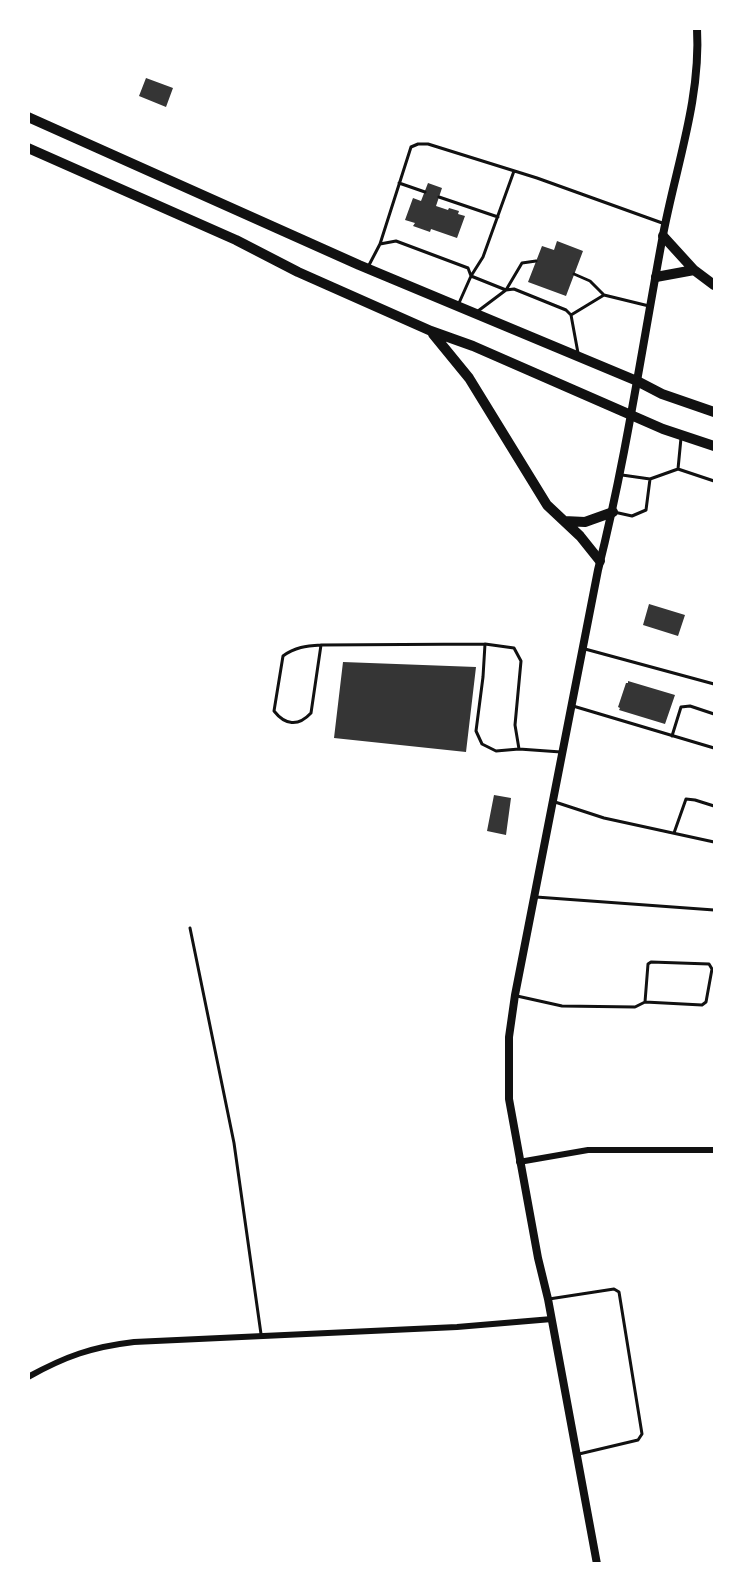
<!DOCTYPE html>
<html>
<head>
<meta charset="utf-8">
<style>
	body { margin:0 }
	#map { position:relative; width:743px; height:1592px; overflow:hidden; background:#fff; font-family:"Public Sans",sans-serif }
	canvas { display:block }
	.frame { position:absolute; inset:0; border:30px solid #fff; pointer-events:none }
</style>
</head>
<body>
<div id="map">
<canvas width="743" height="1592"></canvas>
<div class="frame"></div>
</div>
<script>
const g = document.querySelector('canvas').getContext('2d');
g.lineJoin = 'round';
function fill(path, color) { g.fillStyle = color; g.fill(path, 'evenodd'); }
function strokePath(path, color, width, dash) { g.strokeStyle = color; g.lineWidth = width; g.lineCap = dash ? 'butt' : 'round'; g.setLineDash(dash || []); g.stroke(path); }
const building = new Path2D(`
	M146,78L173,88L166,107L139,96Z
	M428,183L442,188L436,206L448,210L449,208L459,211L458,214L465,216L457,238L431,229L430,232L413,226L415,223L405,220L413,198L421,201Z
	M557,241L583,251L566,296L528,282L542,246L554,250Z
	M649,604L685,615L678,636L643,625Z
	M343,662L476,667L466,752L334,738Z
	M628,681L675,695L665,724L619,710L620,708L618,707L626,683H628Z
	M494,795L511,798L506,835L487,831Z`);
const service = new Path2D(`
	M399,183L425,192
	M439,197L498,217
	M380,244L396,241L468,268L471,276L506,290L514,289L566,310L571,315L578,353
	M368,267L380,244L411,147L418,144H428L537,178L665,224
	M574,274L590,281L604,295
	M459,303L471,276L483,257L514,171
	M478,311L506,290L522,263L536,261
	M571,315L604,295L649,306
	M678,469L681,438
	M622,475L650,479
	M614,512L632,516L646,510L650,479L678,469L714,481
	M485,644L483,677L476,731L482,744L496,751L519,749L561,752
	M321,645L311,713C298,727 285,725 274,711L283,656C295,647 306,646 321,645L485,644L514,648L521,661L515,725L519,749
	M585,649L714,684
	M573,706L714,748
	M672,736L681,707L690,706L714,714
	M555,802L604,818L714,842
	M674,833L686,799L695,800L714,806
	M536,897L714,910
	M190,928L234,1143L261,1334
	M517,996L562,1006L635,1007L645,1002L702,1005L706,1002L712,969L709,964L651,962L648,964L645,1002
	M549,1299L614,1289L619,1292L642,1434L638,1440L579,1454`);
const minor = new Path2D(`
	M519,1162L588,1150H714
	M28,1377C66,1356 92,1347 134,1342L457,1327L552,1319`);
const tertiary = new Path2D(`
	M597,1564L548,1299L538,1258L509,1099V1037L515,995L598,570C626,459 642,347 663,235C676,166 701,99 697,28`);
const trunk = new Path2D(`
	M28,117L359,265L637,381L662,394L714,412
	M28,148L236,240L298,272L431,331L473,346L663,429L714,446
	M663,236L694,270L714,285
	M656,277L694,270
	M433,334L469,378L547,505L580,536L600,561
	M564,521L585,522L613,512`);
fill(building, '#353535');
strokePath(service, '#111', 3);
strokePath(minor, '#111', 6);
strokePath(tertiary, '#111', 8);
strokePath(trunk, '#111', 10);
</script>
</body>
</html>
